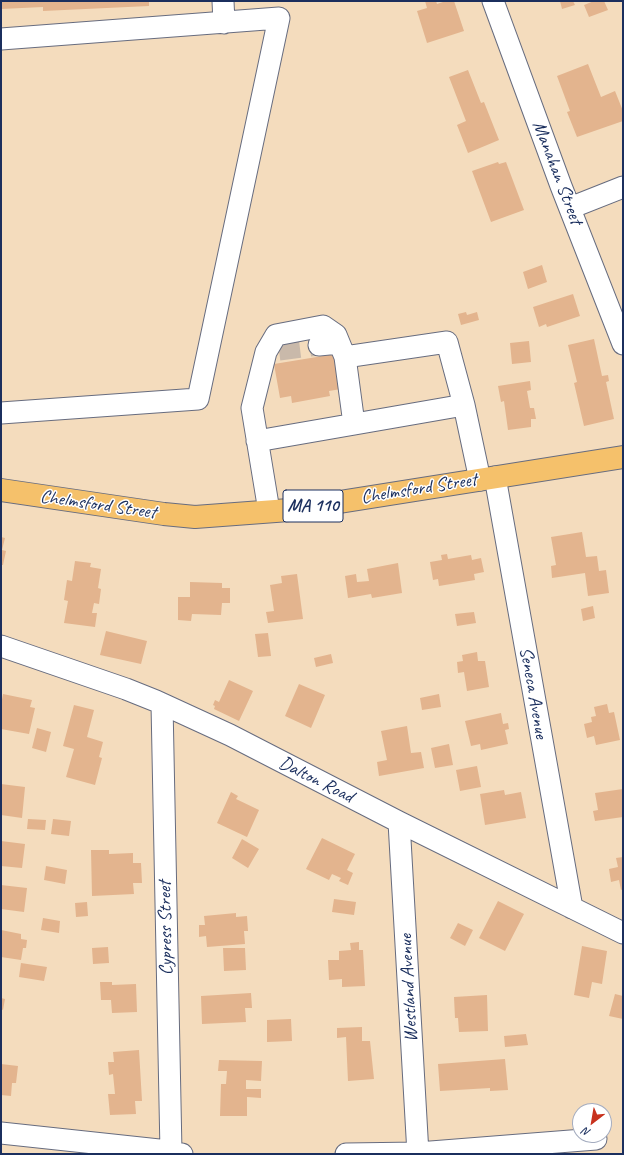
<!DOCTYPE html>
<html>
<head>
<meta charset="utf-8">
<style>
	body { margin:0 }
	#map { position:relative; width:624px; height:1155px; overflow:hidden; background:#f4dcbd; font-family:Caveat,sans-serif }
	canvas { display:block }
	.frame { position:absolute; inset:0; border:2px solid #1b2f5e; pointer-events:none }
	.north { position:absolute; left:572px; top:1103px; width:40px; height:40px; box-sizing:border-box; background:#fff; border:1px solid #a4acbf; border-radius:50%; rotate:211deg; font-size:11px; font-weight:700; line-height:16px; text-align:center; color:#1b2f5e }
	.north::after { content:''; display:block; margin:auto; width:14px; height:18px; background:#c8321e; clip-path:polygon(50% 0,100% 100%,50% 72%,0 100%) }
</style>
</head>
<body>
<div id="map">
<canvas width="624" height="1155"></canvas>
<div class="frame"></div>
<div class="north">N</div>
</div>
<script>
const g = document.querySelector('canvas').getContext('2d');
g.lineJoin = 'round';
function fill(path, color) { g.fillStyle = color; g.fill(path, 'evenodd'); }
function strokePath(path, color, width, dash) { g.strokeStyle = color; g.lineWidth = width; g.lineCap = dash ? 'butt' : 'round'; g.setLineDash(dash || []); g.stroke(path); }
function write(font, color, halo, rows, align = 'center') {
  g.font = font + ' Caveat,sans-serif'; g.lineWidth = 3; g.setLineDash([]); g.textBaseline = 'middle'; g.strokeStyle = halo; g.fillStyle = color; for (const [text, x, y, turn = 0] of rows) {
    g.save(); g.translate(x, y); g.rotate((+turn || 0) * Math.PI / 180); g.textAlign = isNaN(turn) ? turn : align; if (halo) g.strokeText(text, 0, 0); g.fillText(text, 0, 0); g.restore();
  }
}
const building = new Path2D(`
	M1,1H149V6L43,11V7L1,9Z
	M425,1H436L437,4L446,1H454L464,31L427,43L417,11L427,8Z
	M560,1H573L575,5L562,9Z
	M594,1H604L608,10L589,17L584,5Z
	M588,64L601,97L615,91L623,111V121L577,137L567,112L570,111L557,76Z
	M468,70L481,103L484,102L499,140L468,153L457,125L466,121L449,77Z
	M498,162L499,164L506,162L524,210L491,222L472,171Z
	M542,265L547,282L528,289L523,272Z
	M573,294L580,316L547,327L546,324L539,327L533,307Z
	M466,312L467,315L477,312L479,320L461,325L458,314Z
	M594,339L602,376L608,375L609,381L606,382L614,419L584,426L574,383L577,382L568,345Z
	M529,341L531,362L512,364L510,343Z
	M335,354L341,389L329,391L330,396L292,403L291,396L280,398L274,364Z
	M530,381L531,390L527,391L530,408H534L536,419H531V427L508,430L504,401L501,402L498,386Z
	M582,532L586,557L597,556L599,571L606,570L609,593L588,596L585,573L552,578L551,566L556,565L551,537Z
	M1,537L5,538L2,550L6,551L3,565H1Z
	M447,554L448,559L471,555L472,560L481,558L484,572L474,574L475,580L439,586L438,579L433,580L430,562L442,560L441,555Z
	M75,561L91,563L90,567L101,569L98,588L101,589L99,604L94,603L92,613H97L95,627L64,623L68,601L64,600L67,580L72,581Z
	M398,563L402,593L372,598L371,594L348,598L345,576L356,574L357,582L369,581L367,569Z
	M297,574L303,619L268,623L266,612L274,611L270,585L282,583L281,576Z
	M190,582L222,583V588H230V603H222L221,615L192,614L191,621L178,620V597H190Z
	M593,606L595,618L583,621L581,609Z
	M474,612L476,623L457,626L455,614Z
	M106,631L147,641L141,664L100,655Z
	M268,633L271,656L258,657L255,634Z
	M477,652L478,661H485L489,687L467,691L464,672L458,673L457,662L463,661L462,655Z
	M331,654L333,663L316,667L314,658Z
	M229,680L253,691L239,721L214,709L215,706L213,705L215,700L219,702Z
	M299,684L325,695L311,728L285,716Z
	M3,694L32,700L30,707L35,708L29,734L1,729V705Z
	M439,694L441,707L422,710L420,698Z
	M607,704L609,713L614,712L620,740L596,745L594,736L587,738L584,724L592,722L591,717L596,716L594,707Z
	M74,705L94,710L87,737L103,742L99,757L102,758L95,785L66,777L74,749L63,746Z
	M501,713L503,724L508,723L509,729L505,730L508,744L481,750L480,744L471,746L465,721Z
	M407,726L411,753L421,752L424,768L379,776L377,762L387,760L381,731Z
	M37,728L51,732L46,752L32,748Z
	M449,744L453,765L435,768L431,748Z
	M477,766L481,787L460,791L456,770Z
	M1,784L25,787L22,818L1,815Z
	M623,789V817L595,821L593,811L598,810L595,793Z
	M504,790L505,795L521,792L526,818L485,825L480,794Z
	M231,792L238,796L236,799L259,810L247,837L217,823Z
	M28,819L46,820L45,830L27,829Z
	M53,819L71,821L69,836L51,834Z
	M322,838L355,854L347,870L353,873L348,885L339,881L341,878L332,874L329,880L306,869Z
	M242,839L259,849L248,868L232,858Z
	M1,841L25,844L22,868L1,866Z
	M91,850H109V854L133,853V863H141L142,883H133L134,894L92,896Z
	M623,857V889L621,890L619,880L611,882L609,869L618,867L616,858Z
	M46,866L67,870L65,884L44,880Z
	M1,885L27,888L24,912L1,909Z
	M334,899L356,902L354,915L332,912Z
	M498,901L524,914L505,951L479,938Z
	M87,902L88,916L76,917L75,903Z
	M236,913V917L247,916L248,931H244L245,944L207,947L206,936L199,937V925H205L204,916Z
	M43,918L60,921L59,933L41,930Z
	M458,923L473,930L465,946L450,938Z
	M1,930L21,934V939L27,940L26,948H23L21,960L1,957Z
	M359,942V950H363L365,986L342,987V979L329,980L328,960H339V951L351,950L350,943Z
	M582,946L607,951L602,984L592,982L589,998L574,995Z
	M108,947L109,963L93,964L92,948Z
	M223,948H245L246,970L224,971Z
	M21,963L47,967L44,981L19,977Z
	M100,982H112V985L136,984L137,1012L112,1013L111,1000H101Z
	M251,993L252,1008H245L246,1022L202,1024L201,996Z
	M615,994L623,996V1019L609,1016Z
	M487,995L488,1031L459,1032L458,1018H455L454,997Z
	M1,998L5,999L3,1010L1,1009Z
	M291,1019L292,1041L267,1042V1020Z
	M362,1027V1041H370L374,1079L348,1081L346,1037L337,1038V1028Z
	M526,1034L528,1045L505,1047L504,1036Z
	M139,1050L142,1101H135L136,1114L110,1115L108,1094H115L113,1074L109,1075L108,1062H114L113,1052Z
	M505,1059L508,1090L490,1091V1088L440,1091L438,1064Z
	M219,1060L262,1061L261,1081L246,1080V1089H261V1098L247,1097V1116H220L221,1084H226L227,1071H218Z
	M1,1064L18,1066L16,1083H12L11,1096L1,1095Z`);
const minorTunnel = new Path2D(`
	M279,350L319,345`);
const minor = new Path2D(`
	M223,1L224,23
	M493,1L561,186L623,344
	M1,39L279,18L198,399L1,413
	M570,208L623,187
	M319,345L339,343
	M345,357L447,342L464,405L480,480
	M257,441L464,405
	M495,477L572,908
	M269,511L252,408L266,352L276,335L323,326L336,335L345,357L354,424
	M1,646L126,689L156,701L230,735L399,822L623,933
	M162,704L171,1152
	M399,822L418,1154
	M1,1133L159,1150L182,1154
	M346,1154L418,1153L596,1139`);
const major = new Path2D(`
	M1,490L164,514L195,517L289,510L623,457`);
const shields = [
	[313,506,60]
];
const shieldNames = [
	["MA 110",313,506]
];
const streetNames = [
	["Manahan Street",557,173,69],
	["Chelmsford Street",419,489,-9],
	["Chelmsford Street",98,505,8],
	["Seneca Avenue",533,693,80],
	["Dalton Road",316,780,27],
	["Cypress Street",166,928,-91],
	["Westland Avenue",409,988,-93]
];
fill(building, '#e3b48e');
strokePath(minorTunnel, '#c9b9aa', 21, [21, 10]);
strokePath(minor, '#676c7f', 23);
strokePath(major, '#676c7f', 24);
strokePath(minor, '#fff', 21);
strokePath(major, '#f5c16b', 22);
for (const [x, y, w] of shields) { const box = new Path2D(); box.roundRect(x - w / 2, y - 16, w, 32, 3); g.fillStyle = '#fff'; g.fill(box); strokePath(box, '#1b2f5e', 1); }
write('bold 18px', '#1b2f5e', null, shieldNames);
write('19px', '#1b2f5e', '#fff', streetNames);
</script>
</body>
</html>
